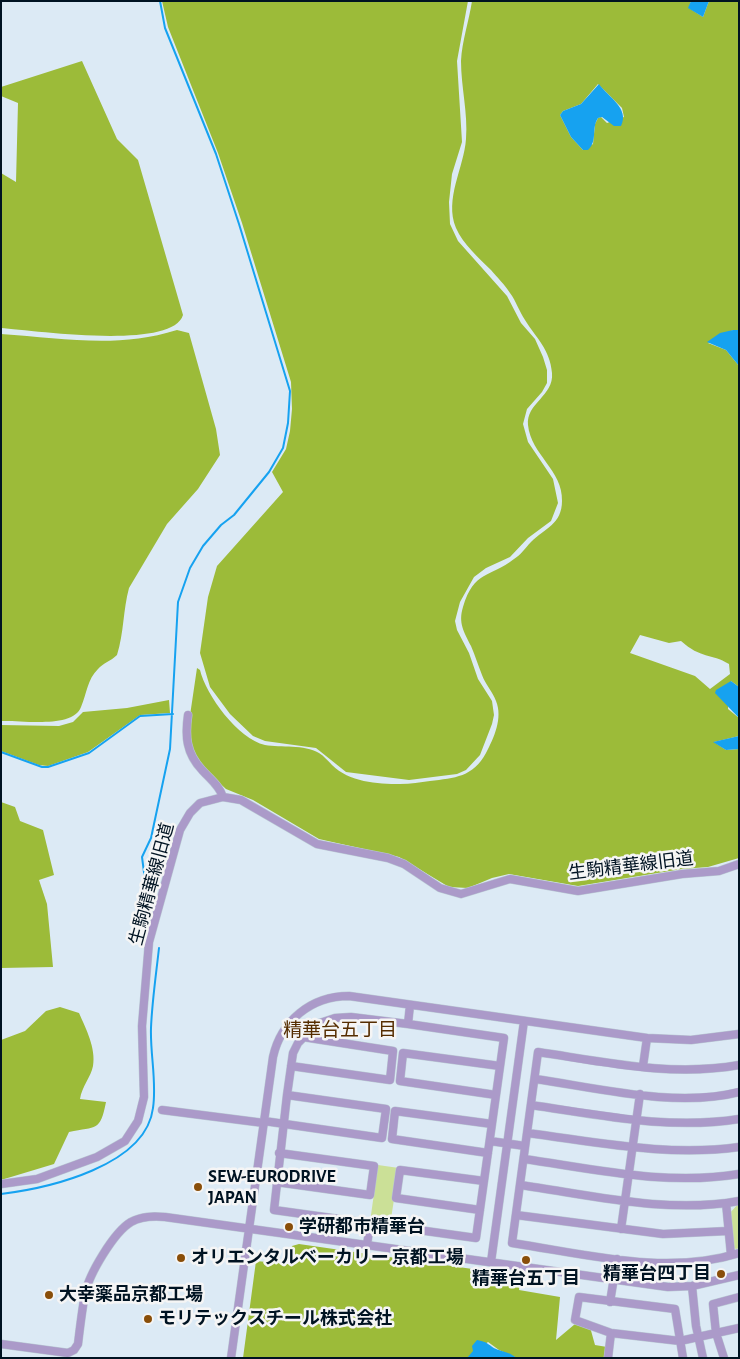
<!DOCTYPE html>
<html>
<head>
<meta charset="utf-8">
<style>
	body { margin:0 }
	#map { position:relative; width:740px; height:1359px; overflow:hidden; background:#dceaf5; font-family:"Alegreya Sans",sans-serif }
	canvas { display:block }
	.frame { position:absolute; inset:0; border:2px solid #001322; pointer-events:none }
</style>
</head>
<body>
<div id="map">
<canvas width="740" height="1359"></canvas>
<div class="frame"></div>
</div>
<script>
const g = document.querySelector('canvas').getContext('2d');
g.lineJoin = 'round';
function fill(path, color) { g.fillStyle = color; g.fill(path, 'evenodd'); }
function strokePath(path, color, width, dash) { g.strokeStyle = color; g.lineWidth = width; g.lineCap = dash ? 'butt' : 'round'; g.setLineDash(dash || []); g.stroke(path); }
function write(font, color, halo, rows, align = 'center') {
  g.font = font + ' "Alegreya Sans","Noto Sans JP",sans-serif'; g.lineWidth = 5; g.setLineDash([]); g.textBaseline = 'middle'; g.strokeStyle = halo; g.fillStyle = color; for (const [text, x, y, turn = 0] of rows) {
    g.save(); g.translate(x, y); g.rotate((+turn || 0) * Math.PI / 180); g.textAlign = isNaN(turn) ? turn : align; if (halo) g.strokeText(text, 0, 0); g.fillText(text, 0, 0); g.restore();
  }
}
const green = new Path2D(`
	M378,1165L399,1168L390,1225L370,1222Z
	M739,1203V1248L736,1249L732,1247L729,1214Z`);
const forest = new Path2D(`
	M162,1H468L457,61L462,142L452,174L449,202L450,224L458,241L507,296L521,323L535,339L543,357L547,370V383L542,392L527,409L523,424L528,442L553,479L558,503L551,521L528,538L510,557L486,568L474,577L460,602L455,621L457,630L469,653L478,679L492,701L494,715L492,724L480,755L466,770L457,774L409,780L346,772L316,748L265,741L253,736L230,714L210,687L200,653L208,597L217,566L283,492L272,472L286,449L290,431L292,409L291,382L242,223L218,153L168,27Z
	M472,1H691L689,8L703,17L709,1H739V330H733L708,343L726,350L739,366V687L731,681L728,709L739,718V736L714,742L726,750L739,749V858L708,867L682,869L578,886L509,874L492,878L468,888L449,887L399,857L319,839L253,800L226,789L201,766L194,756L188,729L197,668L200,670C206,695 238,739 265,745C281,748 304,744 319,753C324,756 328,761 332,765C349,782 377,784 400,784C411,784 420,782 430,781C455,778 473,777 486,753C494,738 503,718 496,701C493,692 485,684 482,675C478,665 475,655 471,646C464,632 458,623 463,607C474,570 490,578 514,559C521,555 525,548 531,542C545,528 562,524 562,501C563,470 531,455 528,425C526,403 554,396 552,373C550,349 536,338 525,320C519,311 516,301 510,293C505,285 497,277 491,270C479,258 463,244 456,228C444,199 464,168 466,139C468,113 461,87 461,61C462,41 469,21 472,1ZM598,84L622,108L624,117L607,123L601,117L598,118L595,124L593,144L583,150L571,137L560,115L563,111L581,104ZM640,635L669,643L681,641C701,659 711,653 729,664L730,674L710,689L695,676L630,653Z
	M82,61L117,139L138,160L183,315C172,351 31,330 1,328V173L16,182L18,103L1,96V87Z
	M177,330L189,333L216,429L220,455L198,489L167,524L129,588C123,610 124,633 117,655C111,661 103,663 98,669C87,680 87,693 81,707C73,729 21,720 1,721V334C63,338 116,349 177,330Z
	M169,700L170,713L140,715L88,752L48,766L39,765L1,751V725L59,726L73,722L83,712L127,708Z
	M1,802L15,807L20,821L43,830L54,875L39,880L47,904L53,967L1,968Z
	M60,1007L79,1013C86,1029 96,1048 93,1066C91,1077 82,1086 80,1099L106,1102C100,1132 97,1126 69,1132L54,1164L1,1180V1040L25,1031L46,1011Z
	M299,1244L521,1276L519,1290L560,1297L556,1340L575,1324L590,1327L595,1345L607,1347L606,1358H517L499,1350L488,1342L467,1358H243L256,1261L288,1264L292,1246Z`);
const water = new Path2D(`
	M691,1H709L703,17L688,8Z
	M599,84C608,97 630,108 621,126H614L602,117L598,118C591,128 598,141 588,150H583L571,137L560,115L563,111L581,104Z
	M733,330H739V366L726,350L707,342L720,333Z
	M731,681L739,687V718L715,693L716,690Z
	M739,736V749L726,750L713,742Z
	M477,1340C490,1342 489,1347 499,1350C510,1354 506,1351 517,1358H467L473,1351L472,1346Z`);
const stream = new Path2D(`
	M1,752L42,767H48L89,753L140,716L173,714
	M153,906L145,880L142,857L151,838L170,749L178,602L190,568L203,546L221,525L234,515L269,472L283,448L288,423L290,391L239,224L216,154L165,28L160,1
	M1,1194C49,1188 146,1166 153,1108C157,1082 150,1054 151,1028C152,1002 156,975 159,948`);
const minor = new Path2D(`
	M188,715C185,736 186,753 202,770C210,779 219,785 223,797
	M408,1024L351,1017L335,1018L317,1024L298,1043L293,1053L287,1095L274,1210L476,1238L504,1038L408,1024L410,1005
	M739,1065C672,1077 605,1062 538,1052L512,1243C586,1254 666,1276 739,1253
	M291,1066L390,1080L393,1051L303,1037
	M643,1066L647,1038
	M535,1079C598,1088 676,1108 739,1092
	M496,1095L400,1081L403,1053L500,1066
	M531,1105C600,1115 669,1130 739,1119
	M162,1110L264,1123
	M264,1121L382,1138L386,1109L287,1095
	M527,1133C598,1142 668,1157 739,1147
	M490,1141L525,1146
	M488,1153L392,1139L395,1111L492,1124
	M524,1159C594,1169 667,1186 739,1174
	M276,1182L370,1195L374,1166L279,1153
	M1,1184L37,1179L97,1157L125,1141L138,1121L144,1097L142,1026L149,942L180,830L190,813L200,803L223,797L241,800L317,844L388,858L404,864L440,888L461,894L510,879L578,891L682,874L719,871L739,864
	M520,1185C591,1195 667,1214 739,1201
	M726,1203L731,1255
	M480,1210L396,1198L400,1170L484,1181
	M516,1215L663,1234L728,1231
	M621,1229L640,1094
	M367,1245L370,1224
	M491,1262L524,1021
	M692,1286L696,1326L703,1358
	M610,1302L617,1259
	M1,1344L68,1353L74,1350L78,1344C80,1327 82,1310 85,1294C89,1274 114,1232 131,1222C142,1216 153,1216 165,1217L668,1287L692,1286L739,1275
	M231,1358L273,1057C281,1021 311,996 349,996L647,1038L691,1040L739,1034
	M608,1358L611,1333
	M683,1358L675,1309L579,1297L575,1320L611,1333L680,1341L739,1328
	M724,1358L716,1333L713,1304L739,1297`);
const markers = [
	[198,1187,5,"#894e09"],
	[289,1227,5,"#894e09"],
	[181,1258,5,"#894e09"],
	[526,1260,5,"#894e09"],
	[721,1274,5,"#894e09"],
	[49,1295,5,"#894e09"],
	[148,1319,5,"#894e09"]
];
const streetNames = [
	["生駒精華線旧道",631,866,-7],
	["生駒精華線旧道",152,884,-75]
];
const poiNames = [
	["SEW-EURODRIVE",208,1177],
	["JAPAN",208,1198],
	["学研都市精華台",299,1227],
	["オリエンタルベーカリー 京都工場",191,1258],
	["精華台四丁目",711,1274,"right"],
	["精華台五丁目",526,1279,"center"],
	["大幸薬品京都工場",59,1295],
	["モリテックスチール株式会社",158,1319]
];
const neighbourhoodNames = [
	["精華台五丁目",340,1030]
];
fill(green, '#cbe097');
fill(forest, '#9cbb39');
fill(water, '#16a2f0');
strokePath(stream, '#16a2f0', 2);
strokePath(minor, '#b9c8d3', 9);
strokePath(minor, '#ab9ac9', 8);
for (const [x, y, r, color] of markers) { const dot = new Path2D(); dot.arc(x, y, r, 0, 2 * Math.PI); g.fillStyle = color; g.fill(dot); strokePath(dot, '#f5f5f5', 2); }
write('18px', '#001322', '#f5f5f5', streetNames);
write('bold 18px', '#001322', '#f5f5f5', poiNames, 'left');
write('19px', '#552d00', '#f5f5f5', neighbourhoodNames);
</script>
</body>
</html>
